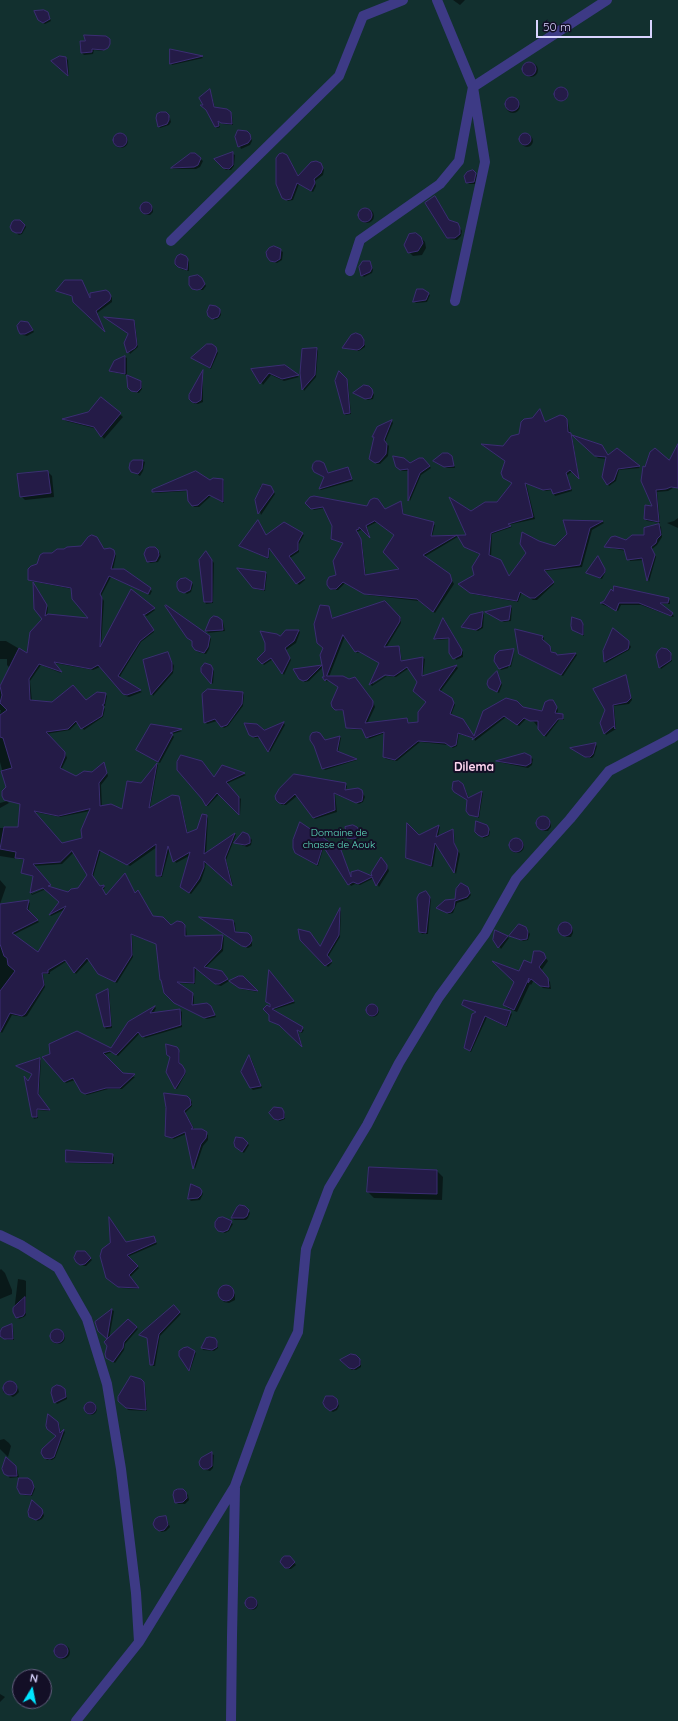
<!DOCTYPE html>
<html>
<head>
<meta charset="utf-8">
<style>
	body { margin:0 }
	#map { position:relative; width:678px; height:1721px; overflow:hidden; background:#130f26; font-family:Quicksand,sans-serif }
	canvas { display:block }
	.north { position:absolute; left:12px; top:1669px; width:40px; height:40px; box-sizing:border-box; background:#130f26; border:1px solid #625e7d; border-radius:50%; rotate:10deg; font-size:11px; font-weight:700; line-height:16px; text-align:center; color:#d9d4ff }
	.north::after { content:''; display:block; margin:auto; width:14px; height:18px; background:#00e5ff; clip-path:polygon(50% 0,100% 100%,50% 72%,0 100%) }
	.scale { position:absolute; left:536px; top:20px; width:116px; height:18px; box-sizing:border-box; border:2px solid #d9d4ff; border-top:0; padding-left:5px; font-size:12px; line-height:14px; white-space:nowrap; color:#d9d4ff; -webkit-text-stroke:3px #130f26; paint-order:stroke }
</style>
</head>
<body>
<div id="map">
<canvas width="678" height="1721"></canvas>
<div class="north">N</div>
<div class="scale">50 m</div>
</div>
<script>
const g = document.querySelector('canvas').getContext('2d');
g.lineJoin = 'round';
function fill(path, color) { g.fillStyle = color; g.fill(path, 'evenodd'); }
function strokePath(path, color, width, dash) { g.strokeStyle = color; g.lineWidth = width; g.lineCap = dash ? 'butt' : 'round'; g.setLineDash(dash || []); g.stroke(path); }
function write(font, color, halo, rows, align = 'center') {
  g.font = font + ' Quicksand,sans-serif'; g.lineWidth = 4; g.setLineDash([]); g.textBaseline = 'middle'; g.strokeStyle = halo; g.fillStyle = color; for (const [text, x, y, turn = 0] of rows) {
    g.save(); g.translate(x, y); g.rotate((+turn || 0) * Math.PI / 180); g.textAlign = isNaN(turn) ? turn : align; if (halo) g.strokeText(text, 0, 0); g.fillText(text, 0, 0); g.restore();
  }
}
const green = new Path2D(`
	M0,0H678V1721H0ZM20,1677H44V1701H20Z`);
const shadow = new Path2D(`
	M453,0H465L460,5Z
	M47,13L51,21L45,24L41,22Z
	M96,38L103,51L94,50L93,54L84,55L82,53L81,42Z
	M171,50L202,57L203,58L172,65L171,63Z
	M66,58L68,60L69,76L53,61Z
	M524 70a7 7 0 1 1 14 0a7 7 0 1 1-14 0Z
	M556 95a6 6 0 1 1 12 0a6 6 0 1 1-12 0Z
	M210,90L215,108L227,109L232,115L233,125L223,124L218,120L220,127L218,128L216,127Z
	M506 106a7 7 0 1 1 14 0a7 7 0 1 1-14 0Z
	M165,113L170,118L171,122L169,125L160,128L157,118Z
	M246,132L251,137L252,141L250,145L241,149L236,137Z
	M114 141a7 7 0 1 1 14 0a7 7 0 1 1-14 0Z
	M521 141a6 6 0 1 1 12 0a6 6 0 1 1-12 0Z
	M191,154H195L203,161L200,167L196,169H172Z
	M233,154L235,155L234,166L231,170H226L216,160Z
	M287,156L299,177L322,166L324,170L323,175L315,181L316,186L313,192L299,184L293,200L288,201L285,199Z
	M475,172L477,176L475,184H469L467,182Z
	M436,199L449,220L459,226L462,231L461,236L457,240L450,239L448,237Z
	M145,203H148L153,208V212L150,215H146L140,209L142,204Z
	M360 216a7 7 0 1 1 14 0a7 7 0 1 1-14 0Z
	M25,225L26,227L22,234L19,235L13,231Z
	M421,238L425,242L426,248L422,255L413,256L409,252Z
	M274,247L283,252L282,260L277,263L273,262L268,257Z
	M187,259L189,262V271L181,269L176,264Z
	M370,262L373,270L372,273L364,277L362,275Z
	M202,278L206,286L203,290H195L193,288Z
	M57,291L91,300L109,293L112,298V302L97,313L104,330L74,302L73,297Z
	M428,294L430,295L427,302L416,303L414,301Z
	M216,307L221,312V315L219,318L215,320L211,317Z
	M134,321L135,323L138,347L130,354L125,343Z
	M29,325L34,332L27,336L23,335L18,330Z
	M363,338L365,342V347L359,351L343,348Z
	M215,347L218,353L211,369L194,359Z
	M317,349L318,351L316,377L304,391L301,373Z
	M125,357L127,358V375L112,372L110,371L115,362Z
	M284,366L299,377L284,381L271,375L263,385L253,369Z
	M203,372V402L198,404H195L190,399V395Z
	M340,373L348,382L351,414L346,415L344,414Z
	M141,381L142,383V389L139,393L134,392L129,387Z
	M372,390L374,395L373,399L368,400L355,393Z
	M101,398L123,417L104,439L97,429L66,421L64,419L88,413Z
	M540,411L546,423L563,416L568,422L570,433L572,435L579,479L573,471L567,475L572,491L555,496L552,490L546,491L526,483L535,519L508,525L512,527L492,534L491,557L502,563L510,577L538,542L555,547L569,534L564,522H603L604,523L592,530L582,567L545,571L554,584L537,600H533L522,592L518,602L472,594L461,586L475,576L481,555L466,548L459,536L424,557L449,574L454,584L435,613L419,601L367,595L345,583L338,590H333L328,585L337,576L344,543L334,540L333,526L325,508L314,510L307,503L385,510L401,502L404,515L435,525L432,537L467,536L471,513L497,503L513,483L506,461L504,447L520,434ZM377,522L395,535L402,570L366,576L362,542L357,532L361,530L360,526L370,537L367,527Z
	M392,421L393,423L385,442L389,446L388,456L380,464H377L372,460L375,439L373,437L378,428Z
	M576,437L609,456L617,449L640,468L619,470L616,481L609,486L608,484L607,459L598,458Z
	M678,449V485L668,491L657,492L660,523L647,521L645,519L654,507L642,481L669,461Z
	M451,457L455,468H447L434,461Z
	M423,459L431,468L421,475L410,501L409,471H402L399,469Z
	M133,461H143L145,462L143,471L140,476L132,471Z
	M323,464L329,473L347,468L353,481L321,490L320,489L324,477Z
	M48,472L52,476L54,497L25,500L21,496Z
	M223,480L224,481V503L211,496L199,507H194L189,501L188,491L155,493L153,491Z
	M261,485L271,487L275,494L261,515L256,500Z
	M678,518V528L667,523L674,521Z
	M659,525L661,527L662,537L657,545L652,549L656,557L649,582L644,560L630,561L626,551L606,547L644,536Z
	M302,534L304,535L299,544V552L290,558L305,580L299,585L270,548L269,559L240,546L266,536Z
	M98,540L105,550L113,551L115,553L116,556L113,570H123L152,591L150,595L111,577L101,596L104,601L101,647L131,591L155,610L147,616L142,614L154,632L141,642L119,678L142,692L129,697L126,696L100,667L93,670L54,663L61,673L41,665L30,681L32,701L52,703L86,701L105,694L107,696L105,706L103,707L105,709L103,717L84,730L78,722L70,730L46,734L66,755L67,758L61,770L76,777L92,773L104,763L105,765L108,776L101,785L102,807L123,810L157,764L158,765L150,808L178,797L180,799L188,834L198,829L206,816L208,818L206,855L235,834L236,835L226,860L233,885L206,862L205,869L201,881L191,894L183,889L191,855L176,863L170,848L162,877H159L157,875V847L130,866L101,850L93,877L100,887L103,886L105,888L102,890L106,896L125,875L135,894L153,917L171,926L181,923L186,928L187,937L223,936L224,938L223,951L205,968L223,974L229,981L221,986L217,985L196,968L195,984L176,983L194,996V1005L210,1007L212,1009L216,1017L207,1019L177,1005L165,992L161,980L157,944L132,935L133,957L117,983L101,975L89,960L76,974L67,961L50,972V974H43L45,987L27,1016L24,1017L12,1015L2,1033L0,1031V930L28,902L30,903L28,912L39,922L13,935L38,953L66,909L51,916L50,915L60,902L46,889L32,895L31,893L34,877L22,872L25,860L0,856V828H19L24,758L7,789L0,762V715L1,710H0V685L17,676L7,665V659H0V641H6L28,654L44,619L34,585L48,608L47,615L90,620L72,589L31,581L29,580L38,565L52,554L81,547ZM90,811L83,839L62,844L34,812L60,817ZM74,852L88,874L79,889L68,893L50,887H51L33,866L62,864ZM48,885V887L32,894V892Z
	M154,548L160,553L161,557L158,562L150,563L148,561Z
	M207,554L214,563L213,603L206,604L205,602Z
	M598,558L606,571L602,579L587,573Z
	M266,573L267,574L265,591L256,589L254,587Z
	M192,583L193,585L191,592L187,594L180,590Z
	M668,599L670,601V604H660L674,616L673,617L641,605H621L618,611L601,604L605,602Z
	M385,602L401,619V623L386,648L399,647L400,649L402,662L423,658L425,659L423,676L456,666L458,668L440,692L453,701L455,705L451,715L474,738L484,711L523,708L543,712L553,701L558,710L557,714L562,715L564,720H559L546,737L534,722L526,719L519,726L506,717L475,741L474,738L459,734L457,746L453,748L448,745L420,742L397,761L386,759L384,757L385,733L369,739L363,730L349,729L347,727L344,711H338L333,707L339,687L328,680L327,682L326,680L323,667L309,681L305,682L300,678L294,670L323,666L329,607L333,619ZM345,636L357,653L360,652L380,663L370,684L372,686L387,676L396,677L409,668L418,682L427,702L419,723L409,724L406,719L367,724L375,707L374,704L356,680L349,681L329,677ZM389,671L390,673L373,684V681Z
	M511,607L512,608L511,621L504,622L488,613Z
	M483,613L484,615L483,628L478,631L462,627Z
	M218,618L223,622L225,631L208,633L207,631L211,620Z
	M444,619L463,652V657L456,660L450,639L437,640L435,639Z
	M582,623L584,626V636L575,631Z
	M517,630L543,637L544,638V642L551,648L552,653L557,656L576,654L577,655L563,676L522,656L520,654Z
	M287,631H299L300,632L296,643L286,650L291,660L284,675L273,659L264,665L259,659Z
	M209,637L211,639L209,649L206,654L198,652L193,642L188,638Z
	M628,641L631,647L629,650L606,663L605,661Z
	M514,650L508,668L501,670L495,661L496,656L499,652Z
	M667,650L672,656V661L661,669L660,667Z
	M515,651L511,667H510Z
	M169,655L174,666L173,673L153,696L144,660Z
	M212,668L214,671L213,684L202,672Z
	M497,672L502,685L499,693L492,689Z
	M626,676L632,700L629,704L614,706L616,729L606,735L601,723Z
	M243,693L244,695L243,706L228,726L224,728L217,721L207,724L205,722Z
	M284,723L285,725L270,752L260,738H255L252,736Z
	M151,725L182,731L172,734L174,737L160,763L139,751Z
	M340,737L341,738L338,753L357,760L325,770L323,768L325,741Z
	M595,744L597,746L594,756L592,758H588L573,749Z
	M525,754L533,759L532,765L528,768L498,762Z
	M223,766L246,775L226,784L241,799L240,815L219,794L208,806L206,805L215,778Z
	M345,784L347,786L346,791H361L363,793L365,797L363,802L359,804L335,794L337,812L315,819L297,796L286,805H282L277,800L276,796Z
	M463,784L469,798L482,792L483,793L479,818L470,814L468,800L454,792Z
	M7,801L9,803L0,808V803Z
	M542,817L546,818L551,823V827L548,831H543L538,826L537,822L539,819Z
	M300,824L342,853L352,879L358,871L374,878L382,860L388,868L389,871L379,887L374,878L360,885L355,884L351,886L324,846L318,866L297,854L295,852Z
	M438,826L440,827L438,838L452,830L454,832L455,845L460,854L456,874L437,843L433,867L407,858L419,836Z
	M357,828L362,837L356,840L349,839L348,837Z
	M488,828L490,832L489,836L484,838L479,835Z
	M248,835L252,840L251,845L247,847L236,843Z
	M510 846a7 7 0 1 1 14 0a7 7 0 1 1-14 0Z
	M0,880L6,887L0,904Z
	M467,888L471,895L468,899L457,903L453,913L449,914L437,908L456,899Z
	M427,894L431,899L428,934H422L420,932Z
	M341,910L340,937L328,957L332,963L328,967L301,940L320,947Z
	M202,918L233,921L235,923L236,933L247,934L252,939V946L248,948L245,947Z
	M565,923L568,924L573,929V933L571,937H566L560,932V928L561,925Z
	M526,928L530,934L528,940L523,941L510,936Z
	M496,931L509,938L501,949L494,939Z
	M543,954L548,961L541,971L550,982L551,989L543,988L534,980L531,985L530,984L517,1012L507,1008L505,1005L520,973L532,965Z
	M269,972L295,1003L273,1010L304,1030L302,1033L298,1031L302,1046L282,1026L270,1021Z
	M243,977L258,992L241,989L232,983Z
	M108,990L109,991L112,1028L106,1029L105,1027Z
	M367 1011a6 6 0 1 1 12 0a6 6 0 1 1-12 0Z
	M155,1007L156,1008L153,1014L180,1010L182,1012V1027L145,1038L140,1033L118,1056L112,1052L104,1055L123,1074L135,1077L122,1089H108L87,1095L81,1092L75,1080L66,1083L43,1057L112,1049L129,1023Z
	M510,1012L512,1014L507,1027L487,1017L471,1052L465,1048L473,1014Z
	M176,1048L180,1053V1065L186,1073L177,1089L175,1088Z
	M249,1057L251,1058L262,1088L253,1090L251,1088Z
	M39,1059L41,1060L39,1096L50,1111L38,1110V1118L34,1119L33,1117L28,1082L33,1075L18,1067Z
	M187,1096L192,1102V1106L185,1113L195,1130L208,1135V1140L203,1146L195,1169L186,1134L174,1139L166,1136Z
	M283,1111L285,1114V1119L280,1121L277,1120L275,1118Z
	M243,1139L249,1145L244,1153L238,1149Z
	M112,1155L114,1157V1164L68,1163L67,1162Z
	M437,1171L443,1177L442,1200L374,1198L368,1192Z
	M192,1186L201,1191L203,1194L200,1200L191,1201L189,1199Z
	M245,1207L250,1213L248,1218L246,1220H234L232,1218L237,1208Z
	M223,1218L233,1224L229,1231L225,1233L219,1230Z
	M153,1237L157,1244L127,1257L139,1268L130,1277L139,1289L121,1288L109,1279L126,1243Z
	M84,1252L92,1260L86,1266H84L77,1262Z
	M1,1269L5,1273L12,1290V1294L0,1299V1270Z
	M18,1279L24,1280L26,1281V1315L24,1317L19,1319L14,1312Z
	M226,1286L230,1288L235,1294V1300L229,1303L224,1302L219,1296V1291L222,1288Z
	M174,1307L181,1314L160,1336L155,1366H153L151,1365L148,1338L141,1335Z
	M112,1310L114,1311L109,1339L128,1320L138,1329L125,1344L124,1350L115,1363L109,1359L108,1339L98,1330L96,1323Z
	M11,1325L13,1327L14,1340H7L0,1334Z
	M51 1337a7 7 0 1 1 14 0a7 7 0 1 1-14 0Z
	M207,1339L216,1341L218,1344V1348L214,1351L203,1350L202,1348Z
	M194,1352L196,1353L190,1371L180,1356Z
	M356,1356L361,1361V1367L356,1370H352L341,1361Z
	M9,1382L13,1383L18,1388L19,1392L16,1395L13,1397L3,1392L6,1384Z
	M143,1382L145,1385L147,1411L128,1410L119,1400Z
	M61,1387L66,1392L67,1399L57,1404L55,1402Z
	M333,1397L338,1402L339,1406L337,1410L333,1412L328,1409Z
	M85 1409a6 6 0 1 1 12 0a6 6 0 1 1-12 0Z
	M57,1422L59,1424L61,1433L64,1431L65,1432L55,1458L52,1460H47L45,1458L58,1436Z
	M4,1439L9,1443L11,1446L8,1457L0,1449V1440Z
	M212,1454L214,1455L213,1468L210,1471L206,1470L201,1466L202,1459Z
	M7,1459L17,1469L19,1477L10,1478L7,1475Z
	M32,1482L35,1489L32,1496L23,1495L21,1493Z
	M183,1490L188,1495L189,1500L185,1504H178L176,1502Z
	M33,1502L43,1511L44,1516L42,1519L38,1521L30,1517Z
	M166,1517L170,1527L166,1531L162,1532L158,1530Z
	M289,1557L296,1565L291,1569H288L286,1567Z
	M246 1604a6 6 0 1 1 12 0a6 6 0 1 1-12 0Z
	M56 1652a7 7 0 1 1 14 0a7 7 0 1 1-14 0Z
	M0,1694L5,1697L0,1702Z`);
const building = new Path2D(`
	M44,10L48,12L50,19L43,23L38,20L34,11Z
	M84,35L106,36L110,39V44L108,48L104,50L92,49V52L81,53L80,41H85Z
	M170,49L203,56L170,64Z
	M60,56L66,57L68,76L51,61Z
	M522 69a7 7 0 1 1 14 0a7 7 0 1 1-14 0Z
	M554 94a7 7 0 1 1 14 0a7 7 0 1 1-14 0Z
	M210,89L214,107L227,109L231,112L232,124L221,123L218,121L219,126L215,127L206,110L200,105H203L199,98Z
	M505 104a7 7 0 1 1 14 0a7 7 0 1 1-14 0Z
	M161,112H166L169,115V120L167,124L158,127L156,118L157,114Z
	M238,130L247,131L250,134L251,139L248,143L238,147L235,137Z
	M519 139a6 6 0 1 1 12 0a6 6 0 1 1-12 0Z
	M113 140a7 7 0 1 1 14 0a7 7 0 1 1-14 0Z
	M233,152V165L229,169L223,168L214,159Z
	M191,153H195L201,158L198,165L194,167L171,168Z
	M283,153L287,155L298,176L311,162L316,161L321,163L323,168L321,173L314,179L315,183L311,191L297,183L291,199L286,200L282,198L276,184V158L279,154Z
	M473,170L476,173L474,182L466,183L464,176L467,172Z
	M435,196L449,220L458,223L460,228V234L455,238H447L425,203Z
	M140 208a6 6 0 1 1 12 0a6 6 0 1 1-12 0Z
	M358 215a7 7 0 1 1 14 0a7 7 0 1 1-14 0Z
	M15,220H20L25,225L21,233H16L12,231L10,227L12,222Z
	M416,233L421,237L423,243L418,251L408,253L404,245L409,234Z
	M274,246L281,249L280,259L275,262L270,261L267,257L266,252L269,248Z
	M181,254L186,256L188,259L187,270L178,267L175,264V260L177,256Z
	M363,261H370L372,268L370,272L361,276L359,267Z
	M198,275L202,278L205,284L201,289L197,290L192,289L189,285V277Z
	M65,280H82L90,298V293L106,290L109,292L111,296L110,300L96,311L105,332L73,302L72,296L56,291Z
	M417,289H423L429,293L426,300L413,302Z
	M210,305L216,306L220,309V313L218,317L212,319L208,316L207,312Z
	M104,317L134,320L137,345L135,348L127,353L124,343L128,334Z
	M21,321L28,322L33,330L25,334H20L18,330L17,326Z
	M356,333L361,335L364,340V345L360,349L357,350L342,348L351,335Z
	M207,344H212L216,347L217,351L210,368L191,358Z
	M317,348L315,375L302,390L300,373L302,349Z
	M125,356V374L109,371L114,361Z
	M285,365L299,375L282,379L269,373L260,384L251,369Z
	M203,370L201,400L196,403L192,402L189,399V395Z
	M339,371L347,379L350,413L344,414L335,381Z
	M127,375L141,381V388L137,392L131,391L128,388Z
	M364,385L369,386L372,389L373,393L371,398L365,399L353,393Z
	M101,397L121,413L101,437L94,427L62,419L88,412Z
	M540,409L545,422L560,415L564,416L567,419L568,432L571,433L579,479L570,470L566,473L571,489L553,494L551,489L543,490L525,483L533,517L508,524L511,526L491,533L489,555L501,560L509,576L526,553L520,544L522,532L539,541L555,546L567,534L563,520L603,521L590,528L580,565L544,570L554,582L535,598H530L520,592L517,601L470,593L458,584L474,575L472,567L480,554L464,547L457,535L423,555L450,574L452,581L433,612L417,599L364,594L343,582L336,589H330L327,585V581L329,577L336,575L333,561L343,543L331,539L332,526L323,507L311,509L305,503L310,497L314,496L367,506L370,500L374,498L378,499L385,509L401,501L403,514L434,522L431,536L466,535L449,497L471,511L485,502H497L512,483L503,478L501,473L505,461L481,444L503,446L511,436L519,434L521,422L524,419L532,418ZM375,521L394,535L383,552L399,569L365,575L361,539L356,530L359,529V527L370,538L366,526Z
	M392,420L384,440L387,444L386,454L379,462L375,463L369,459L374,437H372L377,427Z
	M572,435L602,445L608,455L617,448L640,466L618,469L614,480L607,485L602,477L606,457L595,456Z
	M678,444V488L671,487L666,489L656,490L659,522L644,519L645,505L652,506L641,481L643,466L645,467L650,452L655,448L669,460Z
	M443,453H448L452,456L454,466L444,467L433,461Z
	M393,456L404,458L410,463L419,458H423L430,466L420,473L408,501V469L400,470L396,467Z
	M133,460H143L142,469L138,474L131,472L129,468L130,463Z
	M316,461H320L324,463L328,473L348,467L352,479L319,489L324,477L314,472L312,468L313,464Z
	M48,471L51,493L20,497L17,474Z
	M196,471L210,480L213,478L223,479V502L209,495L198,505L192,506L188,501L187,490L152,492V490Z
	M263,484L271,486L274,492L258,514L255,500Z
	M258,520L266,535L284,522L303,533L298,542V550L289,556L305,578L296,584L269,548L268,558L239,546Z
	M659,524L661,535L657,539L656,543L651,547L655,555L647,581L642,558L627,560L624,549L604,547L611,537L615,536L626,540L632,535H644V528Z
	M92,535L97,537L104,549L110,548L114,550L115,554L111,569H124L151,588L148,594L109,576L100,594L102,598L100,647L131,589L155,608L144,615L143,614L154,630L140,641L118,676L141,690L127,695L123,694L98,665L91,669L54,662L62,672L39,664L29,679L30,700L52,702L73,685L86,700L97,692L106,693L104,704L102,705L104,706L102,716L81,729L76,721L68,729L46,732L65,752V756L60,768L76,776L84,771L92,772L104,762L107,773L99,783L100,806L111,804L122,809L127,781L141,783L157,763L149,808L172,795L179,796L187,833L197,829L202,814L207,815L204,854L235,833L225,858L232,886L204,861V867L199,879L189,893L180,887L190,852L173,862L168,846L161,876H156V844L127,865L99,850L92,875L100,886L104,885V887L102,888L106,895L125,873L135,893L138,890L153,916L163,917L171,925L177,921L182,922L185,925V936L223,935L221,949L204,967L222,971L228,979L219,984H215L194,967V983L177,982L193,993L192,1005L207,1003L211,1006L215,1015L204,1018L174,1003L164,993L161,980H160L156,944L131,934L132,955L115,982L98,974L87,958L74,973L65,960L48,970V973H42L44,985L25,1014L22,1016L10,1013L0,1032V991L15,971L8,965L7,958L4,956L0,944V904L29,900L27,909L38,920L12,933L38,952L66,906L49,915L59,902L43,888L30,893L33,876L21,873L24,859L15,858L16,852L0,849L4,827H18L20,804L4,800L2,796V791L6,787L1,771L12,768L3,738L0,737V715L7,710L0,703L2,695L0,686L19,648L27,653L30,632L42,619L34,609L33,582L47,605L45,616L48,614L88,618L72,599L71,588L28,580V569L31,566L37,564L40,555L43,553H52L57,549H64L67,547L81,546L88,537ZM90,809L81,830L82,838L62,843L34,811L58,816ZM72,851L87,875L78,888L71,889L68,892L48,886L51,885L33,864L60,862Z
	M150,547H155L158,550L159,555L156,561L147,562L144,554L146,549Z
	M206,551L212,560V602H204L199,560Z
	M598,556L605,569V572L600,578L586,573Z
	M237,568L266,572L264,590L253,588Z
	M186,578L192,582L190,590L184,593L179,591L177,587V582L180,579Z
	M614,586L669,598L668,603H660L673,613L671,616L639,603H619L616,611L603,603H600L604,601L611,589L613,591Z
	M385,601L400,617V621L384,647L399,646L401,661L423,657L422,676L457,665L439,690L452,698L454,703L450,714L463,719L474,736L483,711L506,698L517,701L523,707L542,711L545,702L549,700H553L557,707L555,713L563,714V719H558L544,736L538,729V721H530L524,718L517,725L504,716L472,740L473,738L458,733L456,745L451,747L445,743L418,741L395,760L383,757L384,732L366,738L362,729L346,728L343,710H335L332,707L331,703L338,687L326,679L325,681L322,677H324L322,665L307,680L303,681L299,679L293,669L322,665L320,655L323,648L317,643L314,624L320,605L329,606L332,618ZM343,635L355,652L358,651L379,663L369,685L385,675L394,676L407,667L417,682L413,691L426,702L418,712V722L408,723L407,718L365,723L373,705V701L355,677L349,679L343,676H327Z
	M166,605L210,636L208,647L204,653L195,650L192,646V641L187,638L165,606Z
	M511,606L509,620L501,621L485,612Z
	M483,612L481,627L476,630L461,627L470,615Z
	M214,616L218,617L222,620L223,630L205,631L210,619Z
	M572,617L581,620L583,624V635L572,630L571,626Z
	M443,618L462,650L461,655L453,659L449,653V638L434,639Z
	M613,628L629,641V645L628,649L604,662L603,651Z
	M515,629L543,636L542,639L550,646L551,652L556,653L557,655L576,653L561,675L519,654Z
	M286,630H299L294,641L285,648L290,658L282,674L271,658L262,664L257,659L265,651V643L260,631L277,634L280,636Z
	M662,648L667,649L671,653V660L659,668L656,655L658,651Z
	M514,649L510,665L499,669L494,661L495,655L499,651Z
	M168,652L172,663V671L151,695L143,660Z
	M205,663L211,665L213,669L211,684L201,672V668Z
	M497,671L501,683L497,692L489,688L487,684L488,680Z
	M626,675L631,698L627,702L613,705L615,729L614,726L604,734L600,723L605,710L593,689Z
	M208,689L243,692L242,704L227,725L221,727L215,719L204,723L202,694Z
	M284,722L268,752L258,736L253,737L249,735L244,723L257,724L264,730Z
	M151,724L182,729L170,733L173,734L158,762L136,750Z
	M317,732L320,733L325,740L340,736L337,751L357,759L322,769L314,746L310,740V736L312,733Z
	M596,743L593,754L590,757H585L570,748Z
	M525,753L531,756V763L526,766L496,761Z
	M181,755L202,761L214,777L222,765L245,773L226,782L239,797V815L217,793L206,806L202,799L177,770V762Z
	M294,774L346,783L345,790L358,788L362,790L363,794L362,801L356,803L334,793L335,810L313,818L295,794L284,804L279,803L276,800L275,796L279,789Z
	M459,781L463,784L468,798L482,791L478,817L469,815L466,811L467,800L454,792L452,789L453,782Z
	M536 823a7 7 0 1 1 14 0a7 7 0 1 1-14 0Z
	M476,821L487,825L489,829L488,835L482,837L478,835L475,832Z
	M300,822L341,850L351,877V872L358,870L372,876L371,873L381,857L387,865V869L376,886L372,877L358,884L353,882L348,885L323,846L317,865L295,853L293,848V840Z
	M407,823L419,835L439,825L436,837L453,829L454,843L458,851L454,873L435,843L431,866L406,858Z
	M353,825L357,827L362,835L354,839L347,838L345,827Z
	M243,832L248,834L250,838V843L245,845L234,843Z
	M509 845a7 7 0 1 1 14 0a7 7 0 1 1-14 0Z
	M461,883L468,887L470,893L467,897L455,901L454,908L451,912L447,913L436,908L445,900L455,899L456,889Z
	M426,891L430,897L426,933L419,932L417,898L419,894Z
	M340,908L339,935L327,955L332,961L325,966L300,940L298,929L310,932L320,946Z
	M199,917L233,920L235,932L248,933L251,936L252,940L250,944L246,947L242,946Z
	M558 929a7 7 0 1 1 14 0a7 7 0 1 1-14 0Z
	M519,924L526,927L528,932L527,939L521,940L509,936Z
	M495,930L508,936L498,948L493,940Z
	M534,951H540L544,953L546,958L539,967L548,978L549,987L540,986L531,979L528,983L529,978L514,1010L503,1005L514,982L492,961L519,971L524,960L531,963Z
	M269,970L294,1001L272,1009L303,1027L301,1032L297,1030L302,1047L279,1025L269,1021V1015L263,1009L267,1005L270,1007V1004L266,1002Z
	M239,976H243L258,991L239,988L229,981Z
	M108,989L111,1026L104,1027L96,995Z
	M464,1000L511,1011L506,1026L485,1016L470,1051L464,1048L472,1014L476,1012L462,1005Z
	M366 1010a6 6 0 1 1 12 0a6 6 0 1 1-12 0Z
	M155,1006L150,1013L180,1009L181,1025L142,1037L138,1032L116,1055L110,1051L103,1053L123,1073L135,1074L120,1088H106L85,1094L81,1092L73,1078L64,1082L42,1057L50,1054L49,1044L77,1031L111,1048L128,1022Z
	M166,1044L177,1047L179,1050V1063L182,1065L185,1070V1073L175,1089L166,1072L170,1057L167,1055Z
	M249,1055L261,1086L250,1088L241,1072Z
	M40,1058L38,1094L50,1110L37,1109V1117H32L24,1076L28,1081L32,1074L16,1066Z
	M164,1093L187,1096L190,1099L191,1105L184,1111L193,1128L191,1129H202L207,1132L206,1138L201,1144L193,1169L185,1132L172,1138L165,1136L166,1108Z
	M274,1107L282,1108L284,1112V1118L278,1120L274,1119L269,1113Z
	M236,1137L243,1138L248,1143L242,1152L235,1147L234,1143Z
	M66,1150L113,1154L112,1163L66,1162Z
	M369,1167L437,1170V1194L367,1192Z
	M191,1184L200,1188L202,1191L201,1195L198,1198L188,1199Z
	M240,1205L245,1206L249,1210L247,1216L244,1218H231L237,1207Z
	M109,1217L126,1242L154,1236L156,1242L127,1255L138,1266L129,1275L139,1288L118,1287L106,1278L100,1256L102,1249L110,1243Z
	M223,1217L232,1221L228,1230L223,1232L218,1231L215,1227V1222L218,1218Z
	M77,1251H85L91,1258L85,1264L80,1265L76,1262L74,1258Z
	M218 1293a8 8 0 1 1 16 0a8 8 0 1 1-16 0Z
	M25,1297V1313L23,1316L16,1318L13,1312V1308Z
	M174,1305L180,1312L159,1334L153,1365H150L147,1338L139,1335Z
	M112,1309L107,1339L128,1319L137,1327L124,1342L123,1348L113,1362L106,1358L105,1354L107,1346L104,1342L107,1339L98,1331L95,1322Z
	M12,1324L13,1339H4L0,1336V1332L2,1328Z
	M50 1336a7 7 0 1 1 14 0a7 7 0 1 1-14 0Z
	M210,1337L215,1338L217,1341V1347L212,1350L201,1348L206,1338Z
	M188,1347L195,1351L189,1371L179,1356V1351L183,1348Z
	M351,1354L356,1355L360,1359V1365L354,1369L349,1368L340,1360Z
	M131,1376L141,1379L144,1382L146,1410L126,1408L118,1401V1397Z
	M3 1388a7 7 0 1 1 14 0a7 7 0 1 1-14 0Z
	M57,1385L61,1386L65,1389L66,1397L54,1403L51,1393L52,1388Z
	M326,1396H333L337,1399L338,1404L336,1408L330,1411L325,1407L323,1403Z
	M84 1408a6 6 0 1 1 12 0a6 6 0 1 1-12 0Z
	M48,1414L58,1422L60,1433L64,1429L54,1457L50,1459L44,1458L41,1453L42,1449L56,1436L47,1429L46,1426Z
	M212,1452V1466L208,1469H203L200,1466L199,1462L201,1458Z
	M6,1457L16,1466L17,1476H8L4,1474L2,1469Z
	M19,1478H28L32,1481L34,1487L31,1495L20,1494L17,1488Z
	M178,1489H183L186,1492L187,1498L183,1502L175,1503L173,1495L174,1491Z
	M32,1500L42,1509L43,1513L40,1518L36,1520L29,1517L28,1512Z
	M166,1516L168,1525L164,1530L159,1531L155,1528L153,1524L155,1519L158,1517Z
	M285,1556H290L295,1562L289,1568H285L280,1562L282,1558Z
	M245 1603a6 6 0 1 1 12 0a6 6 0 1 1-12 0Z
	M54 1651a7 7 0 1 1 14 0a7 7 0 1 1-14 0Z`);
const street = new Path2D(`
	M437,0L473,87L485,162L455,301
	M171,241L339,76L363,16L403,0
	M350,271L360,240L440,184L459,161L473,87L607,0
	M0,1235L21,1245L58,1268L87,1319L107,1384L121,1469L136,1593L139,1642
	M76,1721L139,1642L235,1486L270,1389L298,1332L306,1249L329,1188L367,1125L399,1063L439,997L485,934L516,879L570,819L609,771L672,738L678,734
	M231,1721L232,1636L235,1488`);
const parkNames = [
	["Domaine de",339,833],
	["chasse de Aouk",339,845]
];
const quarterNames = [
	["Dilema",474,767]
];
fill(green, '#12302f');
fill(shadow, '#0007');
fill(building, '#241b47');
strokePath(building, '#3b2d73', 1);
strokePath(street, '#3d3a85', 10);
write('10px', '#5fe0c0', '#130f26', parkNames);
write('bold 12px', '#ffd6f0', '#130f26', quarterNames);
</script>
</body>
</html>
